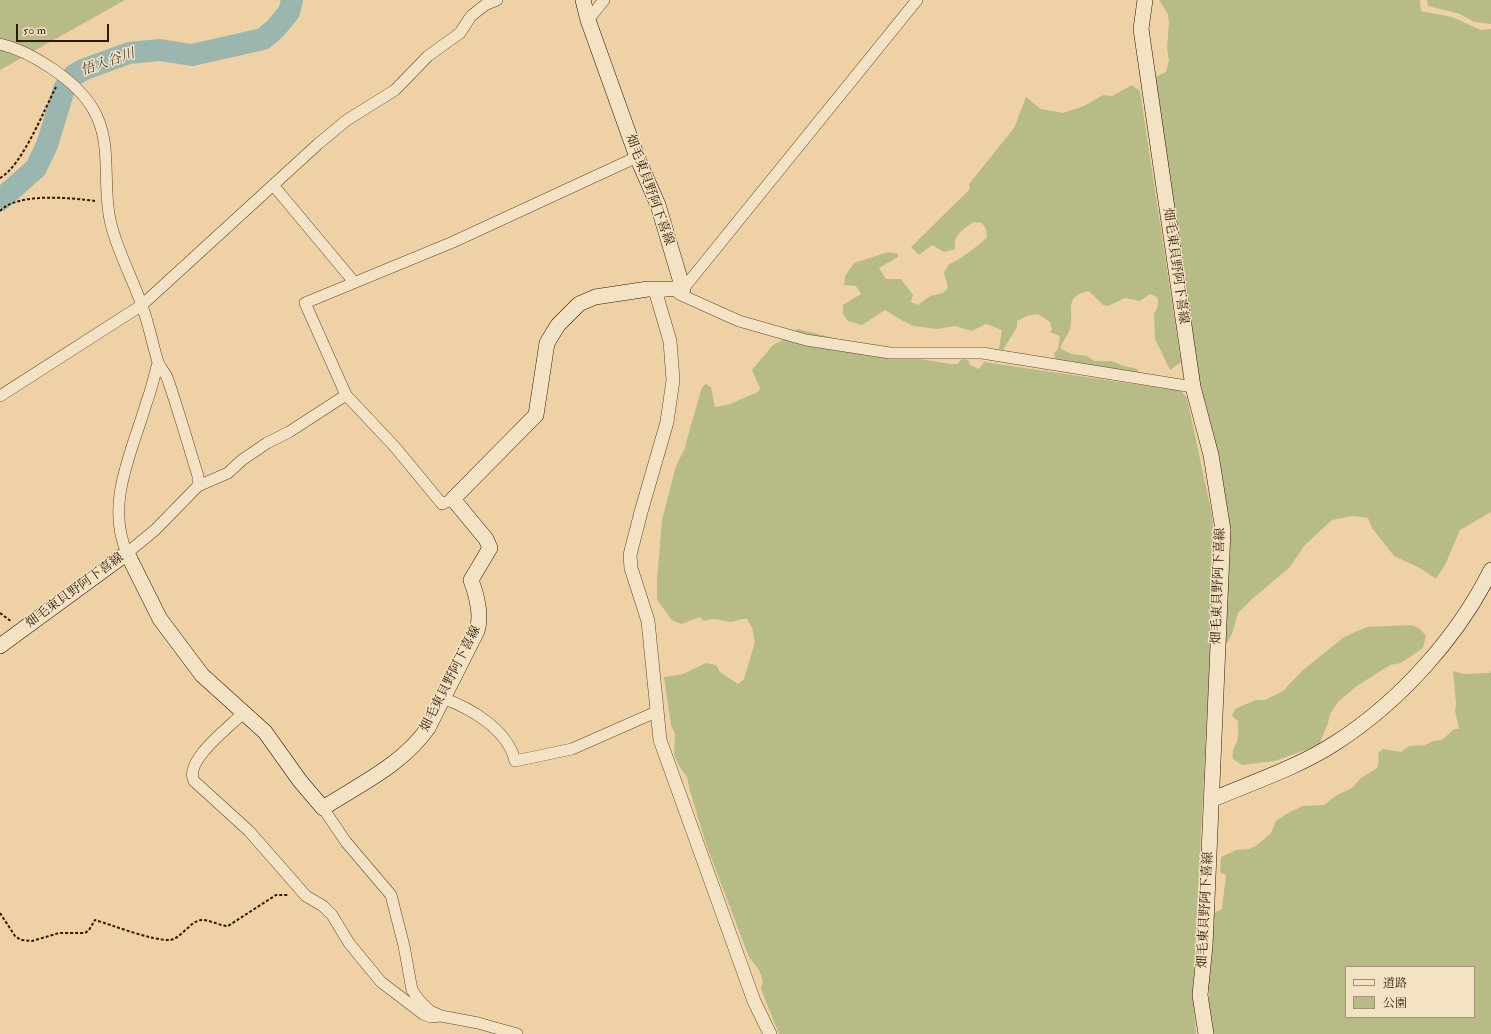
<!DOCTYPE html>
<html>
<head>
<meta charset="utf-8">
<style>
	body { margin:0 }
	#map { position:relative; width:1491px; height:1034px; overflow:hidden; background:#eed2a5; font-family:"IM FELL Double Pica","Noto Serif JP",serif }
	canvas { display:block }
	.legend { position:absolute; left:1345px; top:966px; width:130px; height:52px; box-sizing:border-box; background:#f4e2c4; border:1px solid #a59177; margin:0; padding:5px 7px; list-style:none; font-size:12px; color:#2f1804 }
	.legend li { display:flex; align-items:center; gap:8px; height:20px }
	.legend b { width:20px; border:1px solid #a59177 }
	.scale { position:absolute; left:16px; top:24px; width:93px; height:18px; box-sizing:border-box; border:2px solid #2f1804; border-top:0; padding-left:5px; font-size:12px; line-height:14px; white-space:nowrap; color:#2f1804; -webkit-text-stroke:3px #f4e2c4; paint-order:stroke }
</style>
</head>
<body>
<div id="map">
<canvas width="1491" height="1034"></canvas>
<ul class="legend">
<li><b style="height:5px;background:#f4e2c4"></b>道路</li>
<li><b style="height:11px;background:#b7bc87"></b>公園</li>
</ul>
<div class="scale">50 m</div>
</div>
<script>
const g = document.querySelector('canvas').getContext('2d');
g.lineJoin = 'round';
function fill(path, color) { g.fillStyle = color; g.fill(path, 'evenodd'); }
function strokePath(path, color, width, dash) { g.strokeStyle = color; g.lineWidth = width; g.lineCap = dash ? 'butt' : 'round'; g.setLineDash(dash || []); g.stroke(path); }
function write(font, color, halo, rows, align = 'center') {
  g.font = font + ' "IM FELL Double Pica","Noto Serif JP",serif'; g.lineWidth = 3; g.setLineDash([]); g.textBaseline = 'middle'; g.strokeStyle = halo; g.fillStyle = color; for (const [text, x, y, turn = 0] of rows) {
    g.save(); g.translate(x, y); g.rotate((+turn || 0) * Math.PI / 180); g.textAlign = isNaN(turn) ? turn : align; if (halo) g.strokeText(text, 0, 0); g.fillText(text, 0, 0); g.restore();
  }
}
const green = new Path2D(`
	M0,0H125L0,70Z
	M1159,0H1420L1421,11L1452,17L1481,30L1491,29V512L1460,530L1445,565L1436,579L1420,568L1394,556L1372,528L1368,518L1353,516L1332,520L1305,545L1289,568L1251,600L1238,613L1232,634L1225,647L1228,572L1155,77L1166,72L1169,60L1167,48L1169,23L1168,14Z
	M1427,0H1491V24L1474,22L1460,14L1428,6Z
	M1132,85L1140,91L1181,362L1170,370L1155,339L1154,313C1158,308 1159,304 1157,297L1150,294L1140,301L1125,298L1108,306L1103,305L1089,291C1062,297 1075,310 1070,329C1068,336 1061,342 1061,349L1072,354L1087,356L1094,361H1111L1124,366L1137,369L1140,374L1056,361L1054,353L1058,349L1060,336L1050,332L1052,329L1050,322L1038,314L1027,316L1017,321V327L1003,350L999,349L1002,330L986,324L972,331L955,326L937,329L914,326L903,321L885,310L862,325L848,321L843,314V305L861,294L856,286L844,285L845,276L854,263L888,252L898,254V257L879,268L886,279H901L913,295L911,302L918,305L930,296L943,293L948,288L944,273L949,264C957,262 981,244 987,237L986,229L982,223L974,222C963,229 953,235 955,249L944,252L932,245L919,255L911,247L970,189L969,184L1014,128L1026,97L1041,109L1063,113L1084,106L1103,95L1112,96Z
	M798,329L913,358L951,364H957L962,359L968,360L970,365L979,369L984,362L1181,391L1187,398L1212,515L1215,553L1193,993L1196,1034H779L761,989L763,981L759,970L749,957L706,844L690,791L687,777L681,769L674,755L675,734L671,725L664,677L683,674L706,663L716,665L720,672L738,684L744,679L755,642L752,628L747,619C742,618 737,621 732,622C719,622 720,616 704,621L700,617L681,624L672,620L657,600V580L662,520L676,466L684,450L702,387L706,384L711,387L715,407L730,404L758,392L760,388L752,370L773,345L783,340Z
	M1412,625L1420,629L1426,636L1423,648L1401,663L1390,665L1357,686L1339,701L1330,714L1328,723L1319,745L1275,761L1242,765L1233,759C1232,751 1234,748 1237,741C1239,735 1238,728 1238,721L1232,716L1235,709L1246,704L1256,700H1265L1283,691L1303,670L1344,637L1367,627Z
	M1453,671L1464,674L1489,673L1491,671V1034H1212L1209,1024V952L1214,913L1222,909L1226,875L1220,872L1221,857L1236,850L1249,849L1256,846L1271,833L1276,821L1288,813L1303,806L1324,805L1337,795L1352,788L1361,778L1377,768L1379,762L1378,753L1383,749L1401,752L1409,746L1425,745L1433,741L1442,740L1454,729H1459L1455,711L1456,704ZM1346,967H1474V1017H1346Z`);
const river = new Path2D(`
	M0,200L36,168L47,145L64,89L74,75L85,69L129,53L160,50L192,55L263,39L275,29L289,12L292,0`);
const path = new Path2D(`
	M0,178C22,166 44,110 56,87
	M0,211C18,192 71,198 96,201
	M0,613L12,622
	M0,913L15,936L21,940L32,941L59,933H85L89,930L95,920C112,925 153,941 170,940C182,938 189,922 201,920C209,919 219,926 228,926L276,895H289`);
const minor = new Path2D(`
	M917,0L679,294L739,321L806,340L890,353H982L1193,387
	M588,20L604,0
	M0,44C31,51 77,81 93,109C114,144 101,186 111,224C118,253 133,279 142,306C149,324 152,343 158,362C160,368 166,373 168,380C179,412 188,444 198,476V486
	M273,185L354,282
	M158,363C154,377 151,391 146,404C132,452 105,504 127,553L155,530L198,486L228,473L242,460L267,443L289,432L346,395
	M0,396L142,305L318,144L347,120L395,90L428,56L460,33L471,16L485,5L497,0
	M453,499L442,504L395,447L346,395L305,303L453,242L637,157
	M442,698C471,708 508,730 515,761L572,749L656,712
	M243,713C231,726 183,761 194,781L249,831L306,896L323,906L332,915L349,943L381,982L423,1014L431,1017L441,1016
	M323,808L346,842L391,895L404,946L412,990L419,1000L430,1011L441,1016L478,1023L517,1034`);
const tertiary = new Path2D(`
	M665,290H655L670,341L673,380L667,422L641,512L630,555L631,568L648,621L660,740L754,1001L770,1034`);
const secondary = new Path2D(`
	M1145,0L1141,29L1193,387L1211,455L1223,530L1205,946L1200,995L1206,1034
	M0,646L127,553L160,619L202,675L265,732L300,781L323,808C360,784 402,765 428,728L477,631C482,615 477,596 471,580L490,548L486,539L453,499L536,415L547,343L558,325L579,304L595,297L648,289H683L658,205L637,157L588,20L583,0
	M1211,800C1253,782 1299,767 1337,742C1400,701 1458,637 1491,570`);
const streetNames = [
	["畑毛東貝野阿下喜線",649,190,70],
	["畑毛東貝野阿下喜線",1175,266,82],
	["畑毛東貝野阿下喜線",1219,586,-88],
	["畑毛東貝野阿下喜線",75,591,-36],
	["畑毛東貝野阿下喜線",451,679,-63],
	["畑毛東貝野阿下喜線",1206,910,-87]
];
const waterNames = [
	["悟入谷川",108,63,-19]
];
fill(green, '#b7bc87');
strokePath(river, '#9bb6af', 22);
strokePath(minor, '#5f462c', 12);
strokePath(tertiary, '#5f462c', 14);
strokePath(secondary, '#2f1804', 16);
strokePath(path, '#2f1804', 2, [3, 2]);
strokePath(minor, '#f4e2c4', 11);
strokePath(tertiary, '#f4e2c4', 13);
strokePath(secondary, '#f4e2c4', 15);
write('13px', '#2f1804', '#f4e2c4', streetNames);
write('italic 14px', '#4f4737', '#f4e2c4', waterNames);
</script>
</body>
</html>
